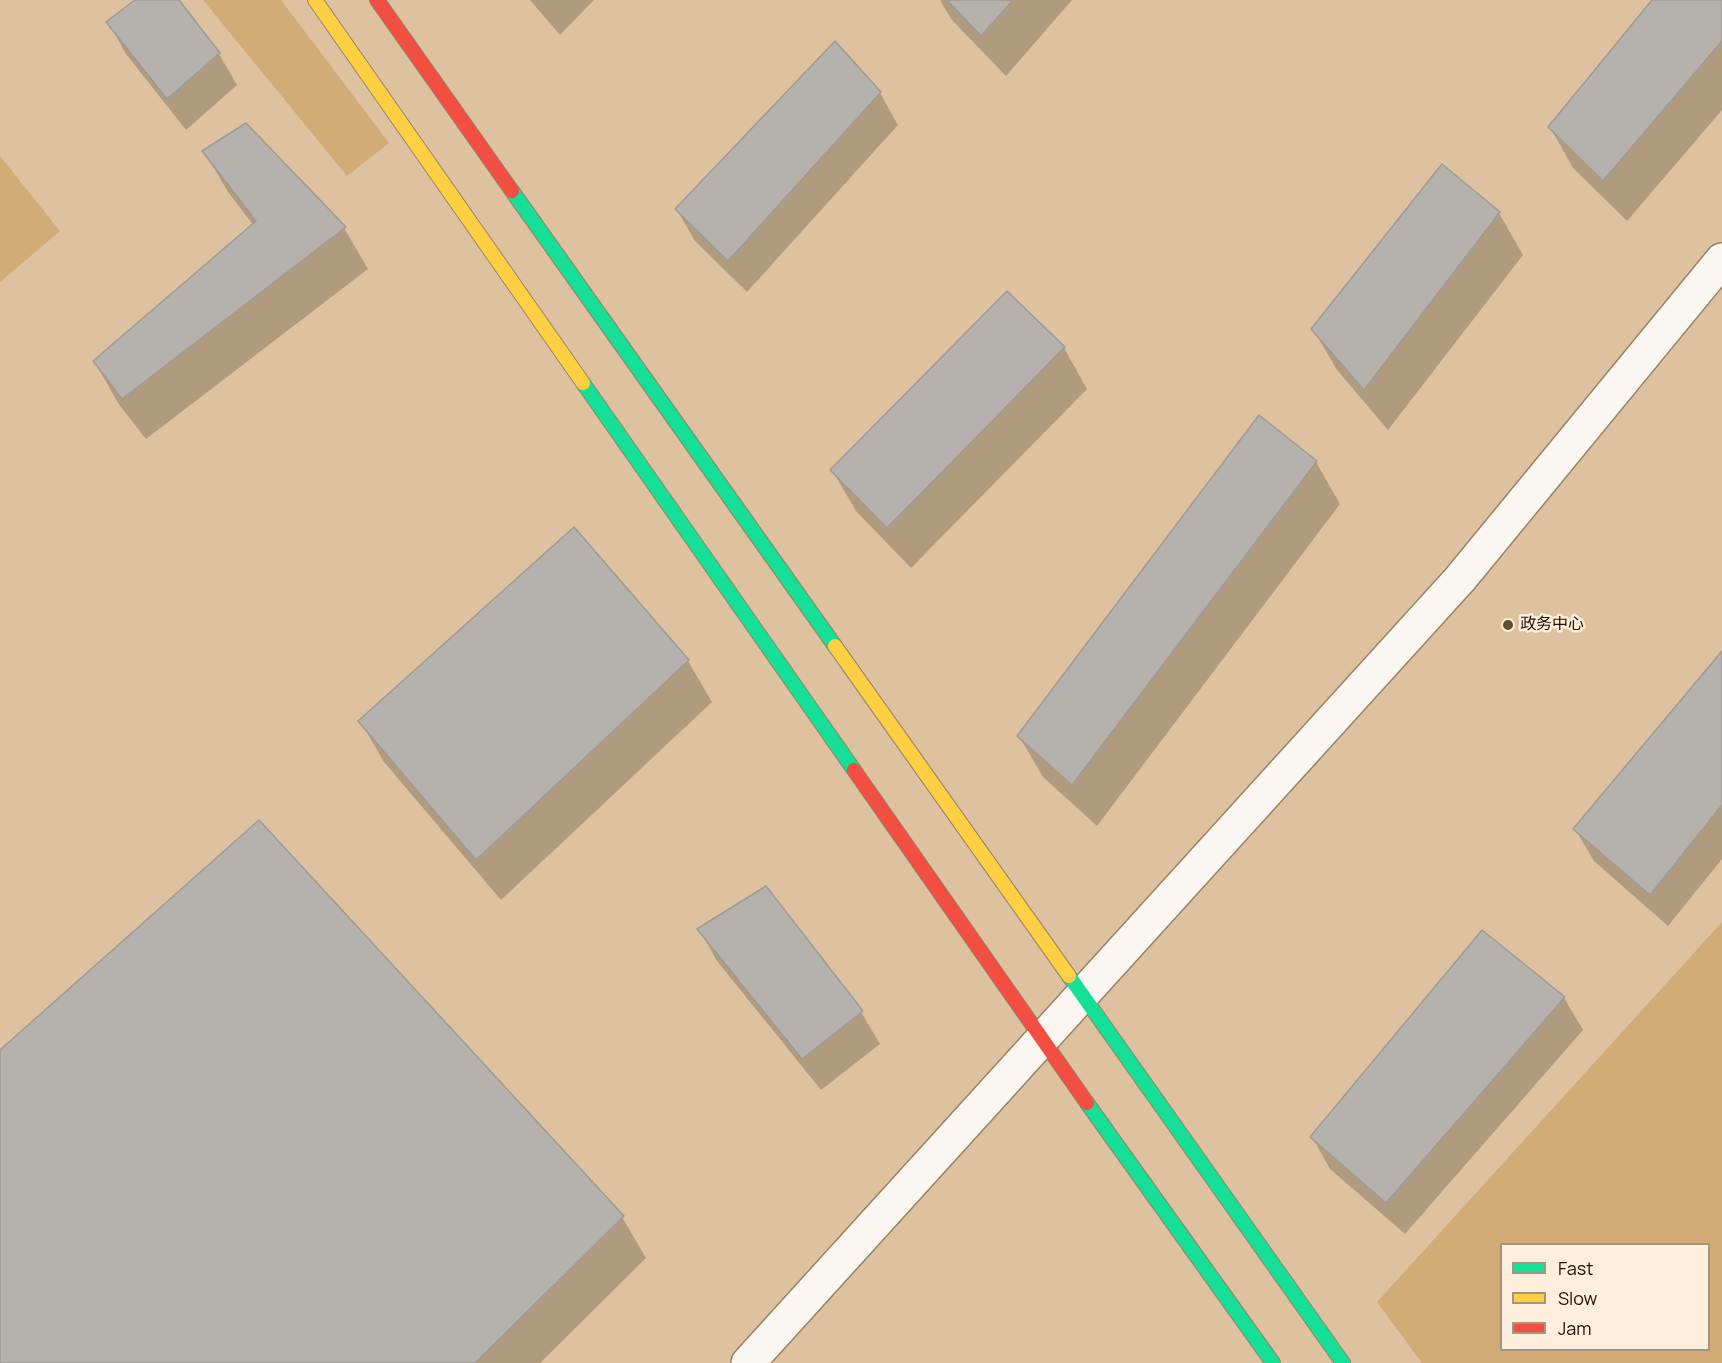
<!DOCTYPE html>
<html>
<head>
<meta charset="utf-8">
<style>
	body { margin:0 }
	#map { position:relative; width:1722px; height:1363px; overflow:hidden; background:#dec29f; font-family:Manrope,sans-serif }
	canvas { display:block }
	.legend { position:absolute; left:1500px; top:1243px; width:210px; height:108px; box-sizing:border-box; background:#feeedb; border:2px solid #a49583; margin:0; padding:8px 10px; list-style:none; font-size:18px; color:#1e1000 }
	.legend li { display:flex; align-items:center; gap:12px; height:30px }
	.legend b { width:30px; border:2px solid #a49583 }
</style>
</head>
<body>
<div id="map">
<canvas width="1722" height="1363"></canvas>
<ul class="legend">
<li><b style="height:8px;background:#16e098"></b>Fast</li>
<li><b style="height:8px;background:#ffcf43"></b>Slow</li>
<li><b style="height:8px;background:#f24e42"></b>Jam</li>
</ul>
</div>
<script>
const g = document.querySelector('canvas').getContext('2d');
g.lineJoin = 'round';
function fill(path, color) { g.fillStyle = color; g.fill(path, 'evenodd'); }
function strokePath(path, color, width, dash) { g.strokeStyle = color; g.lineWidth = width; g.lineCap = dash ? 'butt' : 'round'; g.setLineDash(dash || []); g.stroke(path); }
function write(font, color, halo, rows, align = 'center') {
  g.font = font + ' Manrope,"Noto Sans SC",sans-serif'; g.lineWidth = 5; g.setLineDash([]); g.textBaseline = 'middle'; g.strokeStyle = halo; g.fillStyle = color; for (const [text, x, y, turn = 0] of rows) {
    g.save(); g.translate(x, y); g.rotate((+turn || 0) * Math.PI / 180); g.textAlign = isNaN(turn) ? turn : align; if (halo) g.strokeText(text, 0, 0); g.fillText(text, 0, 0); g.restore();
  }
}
const green = new Path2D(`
	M203,0H281L389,143L347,176Z
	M0,156L60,231L0,282Z
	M1722,922V1363H1422L1377,1302ZM1502,1244H1708V1350H1502Z`);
const shadow = new Path2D(`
	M138,0H177L219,54L237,85L186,130L126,54L108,22Z
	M530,0H594L560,35Z
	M940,0H1072L1006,76L951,19Z
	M1654,0H1722V110L1627,221L1573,168L1550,127Z
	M880,93L898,125L747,292L695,241L677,210Z
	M204,151L344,228L368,269L146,439L118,403L95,362L254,226L228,192Z
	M1443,166L1499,213L1523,255L1388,430L1337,370L1313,329Z
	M1064,348L1087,389L911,568L856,511L832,470Z
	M1259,417L1316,462L1340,504L1097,826L1043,777L1019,736Z
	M1722,653V859L1668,926L1594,861L1575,829Z
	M688,661L712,702L501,900L384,762L360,721Z
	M699,929L861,1012L880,1044L821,1090L717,961Z
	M1482,932L1564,998L1583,1030L1405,1234L1330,1169L1312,1137Z
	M0,1052L622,1217L646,1258L540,1363H0Z`);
const building = new Path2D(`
	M135,0H179L220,53L167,99L106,22Z
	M947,0H1013L981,36Z
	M1652,0H1722V41L1603,181L1548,127Z
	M835,41L881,92L728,261L675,209Z
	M246,123L346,227L122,399L93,361L256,221L202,151Z
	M1442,164L1500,212L1364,390L1311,329Z
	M1007,291L1065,347L887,528L830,470Z
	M1259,415L1317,461L1072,785L1017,736Z
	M574,527L689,660L476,860L358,721Z
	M1722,651V805L1650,895L1573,829Z
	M259,820L624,1216L475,1363H0V1050Z
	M766,886L863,1011L802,1059L697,929Z
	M1482,930L1565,997L1386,1203L1310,1137Z`);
const street = new Path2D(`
	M748,1363L1460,579L1722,260`);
const fast = new Path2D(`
	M512,191L835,646
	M583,383L854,770
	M1069,976L1343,1363
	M1087,1103L1273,1363`);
const slow = new Path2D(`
	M315,0L583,383
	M835,646L1069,976`);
const jam = new Path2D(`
	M377,0L512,191
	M854,770L1087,1103`);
const markers = [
	[1508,625,6,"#614e38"]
];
const poiNames = [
	["政务中心",1520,625]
];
fill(green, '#d2ab77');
fill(shadow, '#0003');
fill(building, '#b5b2ad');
strokePath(building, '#9e9a96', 1.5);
strokePath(street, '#978263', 36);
strokePath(fast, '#978263', 16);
strokePath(slow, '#978263', 16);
strokePath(jam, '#978263', 16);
strokePath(street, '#faf6f1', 33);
strokePath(fast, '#16e098', 14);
strokePath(slow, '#ffcf43', 14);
strokePath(jam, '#f24e42', 14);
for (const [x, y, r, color] of markers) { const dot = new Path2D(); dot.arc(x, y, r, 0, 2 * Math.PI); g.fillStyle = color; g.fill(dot); strokePath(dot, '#feeedb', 2); }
write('16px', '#1e1000', '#feeedb', poiNames, 'left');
</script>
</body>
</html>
